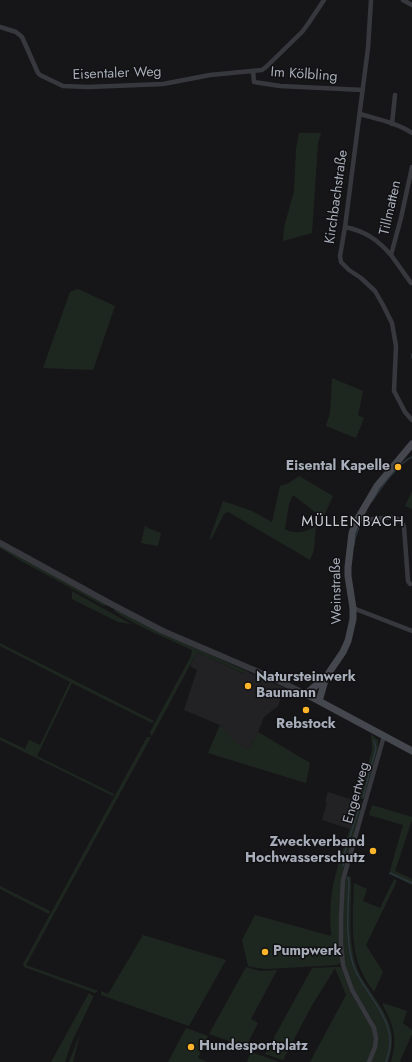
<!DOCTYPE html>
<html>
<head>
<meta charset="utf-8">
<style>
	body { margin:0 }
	canvas { display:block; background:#161618 }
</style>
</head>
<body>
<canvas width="412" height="1062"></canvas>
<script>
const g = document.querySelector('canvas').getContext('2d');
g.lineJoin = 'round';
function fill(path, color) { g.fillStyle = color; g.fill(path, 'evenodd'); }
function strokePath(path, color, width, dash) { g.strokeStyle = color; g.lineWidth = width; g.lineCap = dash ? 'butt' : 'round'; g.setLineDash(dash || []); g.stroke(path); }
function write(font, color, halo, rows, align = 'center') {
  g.font = font + ' Jost,sans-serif'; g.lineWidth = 3; g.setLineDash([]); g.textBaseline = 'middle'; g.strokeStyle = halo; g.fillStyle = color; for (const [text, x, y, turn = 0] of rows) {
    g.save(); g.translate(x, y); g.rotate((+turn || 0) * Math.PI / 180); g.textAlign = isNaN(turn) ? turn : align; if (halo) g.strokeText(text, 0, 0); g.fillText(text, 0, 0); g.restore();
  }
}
const built = new Path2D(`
	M197,652L244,674L246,671L284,688L278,706L264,717L258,732L249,749L237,744L220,725L184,710L197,670L190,666Z
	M328,792L359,802L350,829L322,820L327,803L325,802Z`);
const green = new Path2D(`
	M299,133H321L318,143L312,233L283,241L284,228L294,191L296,149Z
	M78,289L115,306L93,370L43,368L70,292Z
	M332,378L363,391L358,415L364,418L356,438L326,426L330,413Z
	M299,476L333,496L323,518L293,495L289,504L285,529C294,535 308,532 316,526L314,550L310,560L230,513L227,512L224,514L212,538L209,540L223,501L252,511L272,522L280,486L289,483Z
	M412,491V509L405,506Z
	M145,526L150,529L161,533L158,546L141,543Z
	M0,545L106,603V605L104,606L93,600L21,561L0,548Z
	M72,591L131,624L118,622L72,599Z
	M115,609H116L164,634L246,671L245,674L197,652L152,736L150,734V732L191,656L192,650C166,638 138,627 114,611Z
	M0,643L154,721L152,723L72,683L37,756L114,794L113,796L0,740V737L25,749L29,740L40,745L70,682L0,646Z
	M220,725L237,744L249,749L258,732L310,763L306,783L208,753Z
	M371,734L378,740V750L364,799H359L372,750Z
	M147,737H151L26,965L98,991L95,993L24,967L23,964Z
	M359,802L362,803L363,806L341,887L339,917L341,961L340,963L337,965L267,969L257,968L248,966L242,940L255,915L331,936C330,919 330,902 333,886C339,857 350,830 359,802Z
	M372,805L412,817V820L395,871L412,879V885L389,874L403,825L369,815Z
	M346,876L351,877C352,906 347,936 356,965C358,974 364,982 369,989C380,1006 394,1023 392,1044C392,1050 390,1056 388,1062H371L376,1028L373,1021L350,983L344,960L342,915Z
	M394,879L397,881L366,945L383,972L374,992C369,985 364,978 361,970C350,947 353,909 354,883L367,889L363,901L380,908Z
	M0,886L50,911L49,914L0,889Z
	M143,935L226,960L189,1026L101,995V991L108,994Z
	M246,967L260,971L277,970L251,1019L258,1023L246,1047L209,1034Z
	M335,967H340L342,969L350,992L372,1028L374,1035L373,1047L367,1062H310L346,995L335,968L311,1007L283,1060L265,1054L312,968Z
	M89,993L93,996V998L71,1044L65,1062H51Z
	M383,1003L407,1011L403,1023L412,1030V1034L400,1061L401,1062H391C398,1037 394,1028 383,1005Z
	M186,1028L208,1036L198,1058L207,1062H168Z
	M80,1034L73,1062H69Z
	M251,1052L279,1062H247Z`);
const stream = new Path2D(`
	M412,354V358
	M372,501C381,488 398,463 412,457
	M362,518L366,511
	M354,545L355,538L361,522
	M363,797L375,752L376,748L374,741
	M344,866L342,861L360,805
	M390,873L412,883
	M348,877L349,882C348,908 345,942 354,967C363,989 384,1009 389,1032C392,1042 389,1053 386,1062`);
const minor = new Path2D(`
	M371,0L368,48L345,227L340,256L341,262L349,270L361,278L375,291L383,305L392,323L396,346L394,391L405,412L412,420
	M403,0L412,5
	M0,27L16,32L22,37L38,73L40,75L63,86L88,87L163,84L210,75L262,70L266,67L302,32L308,24L324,0
	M253,71L254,82L280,86L363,90
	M360,114C377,119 397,123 412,133
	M392,124L395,95
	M345,227C365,231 378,240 391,255L401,218L412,167
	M391,255L411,283
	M357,520C368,523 392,512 401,521C401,522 404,526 404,527L408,581L410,584
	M353,608L412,631
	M369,1062L375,1047L376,1038L374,1028L352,990L343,965L341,943V916L343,880L384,736`);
const tertiary = new Path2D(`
	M0,543L113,605L163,631L268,676L306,694`);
const secondary = new Path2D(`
	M412,444L377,486L357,520L352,533L348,567V576L353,608V619L348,641L343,652L326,677L306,694L412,751
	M319,701L326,677`);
const markers = [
	[398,467,4,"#feb529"],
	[248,686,4,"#feb529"],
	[306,710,4,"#feb529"],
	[373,851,4,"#feb529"],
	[265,952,4,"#feb529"],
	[191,1047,4,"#feb529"]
];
const streetNames = [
	["Eisentaler Weg",117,74,-2],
	["Im Kölbling",304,75,4],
	["Kirchbachstraße",337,197,-82],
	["Tillmatten",391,208,-77],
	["Weinstraße",337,591,-91],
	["Engertweg",357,793,-74]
];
const poiNames = [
	["Eisental Kapelle",390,467,"right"],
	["Natursteinwerk",256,678],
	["Baumann",256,694],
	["Rebstock",306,725,"center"],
	["Zweckverband",365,843,"right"],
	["Hochwasserschutz",365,859,"right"],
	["Pumpwerk",273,952],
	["Hundesportplatz",199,1047]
];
const neighbourhoodNames = [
	["MÜLLENBACH",353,522]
];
fill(built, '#222225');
fill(green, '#1e271f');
strokePath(stream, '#2b353d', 1.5);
strokePath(minor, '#37383e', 4.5);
strokePath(tertiary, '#37383e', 6);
strokePath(secondary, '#45474e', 7);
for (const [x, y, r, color] of markers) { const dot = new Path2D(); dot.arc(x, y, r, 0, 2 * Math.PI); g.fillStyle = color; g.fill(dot); strokePath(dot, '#111113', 1.5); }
write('14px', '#a7adb9', '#111113', streetNames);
write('bold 14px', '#a7adb9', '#111113', poiNames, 'left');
g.letterSpacing = '1px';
write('15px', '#c9ccd5', '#111113', neighbourhoodNames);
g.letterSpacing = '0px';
</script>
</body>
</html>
